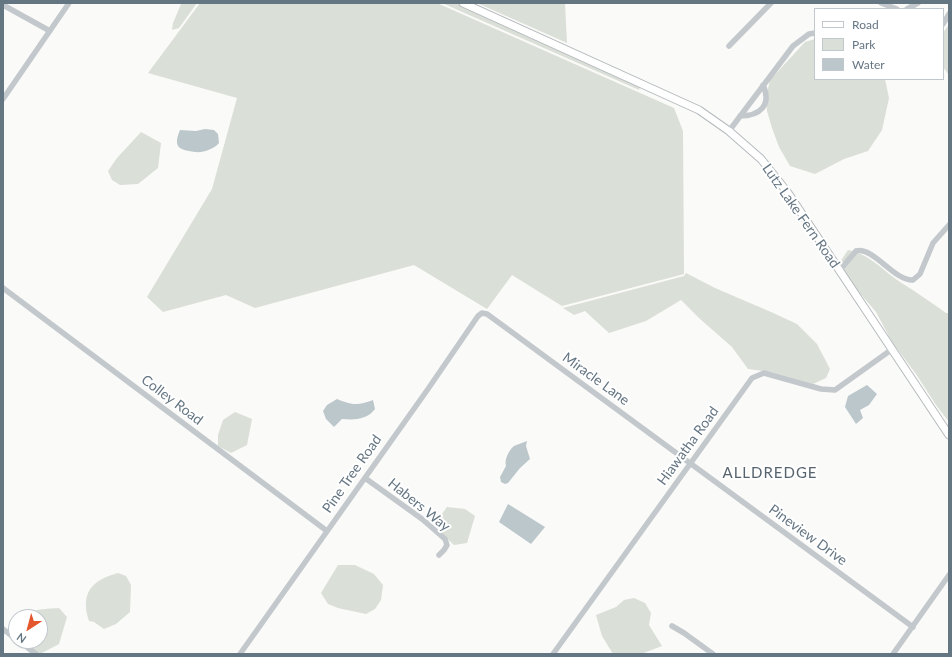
<!DOCTYPE html>
<html>
<head>
<meta charset="utf-8">
<style>
	body { margin:0 }
	#map { position:relative; width:952px; height:657px; overflow:hidden; background:#fafaf8; font-family:Lato,sans-serif }
	canvas { display:block }
	.frame { position:absolute; inset:0; border:4px solid #657683; pointer-events:none }
	.legend { position:absolute; left:814px; top:8px; width:130px; height:72px; box-sizing:border-box; background:#fff; border:1px solid #c1c8cd; margin:0; padding:5px 7px; list-style:none; font-size:12px; color:#657683 }
	.legend li { display:flex; align-items:center; gap:8px; height:20px }
	.legend b { width:20px; border:1px solid #c1c8cd }
	.north { position:absolute; left:8px; top:609px; width:40px; height:40px; box-sizing:border-box; background:#fff; border:1px solid #c1c8cd; border-radius:50%; rotate:216deg; font-size:11px; font-weight:700; line-height:16px; text-align:center; color:#657683 }
	.north::after { content:''; display:block; margin:auto; width:14px; height:18px; background:#e4572e; clip-path:polygon(50% 0,100% 100%,50% 72%,0 100%) }
</style>
</head>
<body>
<div id="map">
<canvas width="952" height="657"></canvas>
<div class="frame"></div>
<ul class="legend">
<li><b style="height:5px;background:#fff"></b>Road</li>
<li><b style="height:11px;background:#dadfd7"></b>Park</li>
<li><b style="height:11px;background:#bbc7cb"></b>Water</li>
</ul>
<div class="north">N</div>
</div>
<script>
const g = document.querySelector('canvas').getContext('2d');
g.lineJoin = 'round';
function fill(path, color) { g.fillStyle = color; g.fill(path, 'evenodd'); }
function strokePath(path, color, width, dash) { g.strokeStyle = color; g.lineWidth = width; g.lineCap = dash ? 'butt' : 'round'; g.setLineDash(dash || []); g.stroke(path); }
function write(font, color, halo, rows, align = 'center') {
  g.font = font + ' Lato,sans-serif'; g.lineWidth = 4; g.setLineDash([]); g.textBaseline = 'middle'; g.strokeStyle = halo; g.fillStyle = color; for (const [text, x, y, turn = 0] of rows) {
    g.save(); g.translate(x, y); g.rotate((+turn || 0) * Math.PI / 180); g.textAlign = isNaN(turn) ? turn : align; if (halo) g.strokeText(text, 0, 0); g.fillText(text, 0, 0); g.restore();
  }
}
const green = new Path2D(`
	M197,3L179,28L172,30L173,23L181,4Z
	M200,3H437L674,108L683,131L684,274L562,306L512,275L487,309L414,265L255,308L226,295L163,312L147,297L212,189L237,98L148,73Z
	M442,3H457L640,87L639,90Z
	M477,3H565L567,43Z
	M949,24V75L943,67V33Z
	M815,39V79H885L889,98L882,130L868,151L844,159L815,174L790,166L779,147L772,128L767,111L766,97L770,80L805,42Z
	M141,132L161,143L158,168L138,184L120,185L112,180L108,171L117,158Z
	M848,250C871,255 881,269 900,282C916,292 931,302 946,313H949V422L936,405L916,374L892,342L876,312L858,291L846,275L840,262Z
	M686,273L715,288L771,312L797,324L817,344L830,369L826,378L813,384L771,372L748,369L732,347L699,318L681,300L646,321L609,333L585,311L574,315L563,308L684,276Z
	M235,412L252,419L247,445L231,453L218,446V435L223,420Z
	M447,507L465,509L475,516L467,543L454,545L440,532L439,518Z
	M338,565H355L374,574L383,585L381,600L375,609L366,614L338,608L328,604L321,593Z
	M118,573L126,576L131,585L130,612L116,624L104,629L94,622L89,621C80,594 91,580 118,573Z
	M634,598L645,603L651,613L649,625L662,646L641,654H613L602,636L596,615L616,607L624,600Z
	M59,608L67,617L59,644L40,654L23,641H40V617H24C31,608 48,609 59,608Z`);
const water = new Path2D(`
	M205,129L214,130L218,134L219,143C214,149 203,153 195,152C193,152 191,151 189,151C175,149 175,142 180,130L196,131Z
	M867,385L877,394L869,405L860,410L863,418L856,424L845,407L848,396Z
	M337,399C352,405 357,406 373,400L375,409C367,420 354,420 342,419L334,427L326,419L323,411L327,405Z
	M527,441L526,446L530,459L520,468L508,483L505,484L501,482L500,477L506,466C504,460 509,450 514,446C518,444 523,443 527,441Z
	M508,504L545,527L531,544L499,522Z`);
const minor = new Path2D(`
	M881,3L897,9
	M3,5L50,31
	M907,9L918,3
	M943,24L949,14
	M729,46L771,3
	M3,99L69,3
	M740,116C760,116 772,105 763,85
	M729,131L793,46L809,34L815,33
	M839,271L856,251C873,246 894,281 913,280L920,274L933,243L949,225
	M3,288L327,531
	M365,478L422,519L445,539L447,545L444,550L439,555
	M672,626L684,633L713,654
	M3,629L16,639
	M19,641L36,654
	M240,654L428,389L478,316L482,313L487,314L513,333L913,627
	M553,654L752,378L764,373L821,389L835,390L891,350
	M893,654L949,575`);
const major = new Path2D(`
	M463,3L699,110L729,131L761,159L788,193L949,435`);
const streetNames = [
	["Lutz Lake Fern Road",801,216,55],
	["Miracle Lane",596,379,36],
	["Colley Road",172,400,37],
	["Hiawatha Road",688,446,-54],
	["Pine Tree Road",352,474,-55],
	["Habers Way",419,505,39],
	["Pineview Drive",808,535,36]
];
const neighbourhoodNames = [
	["ALLDREDGE",770,473]
];
fill(green, '#dadfd7');
fill(water, '#bbc7cb');
strokePath(major, '#b5babe', 9);
strokePath(minor, '#c3c8cc', 5.5);
strokePath(major, '#fff', 7);
write('14px', '#657683', '#fff', streetNames);
g.letterSpacing = '1px';
write('15px', '#57646e', '#fff', neighbourhoodNames);
g.letterSpacing = '0px';
</script>
</body>
</html>
